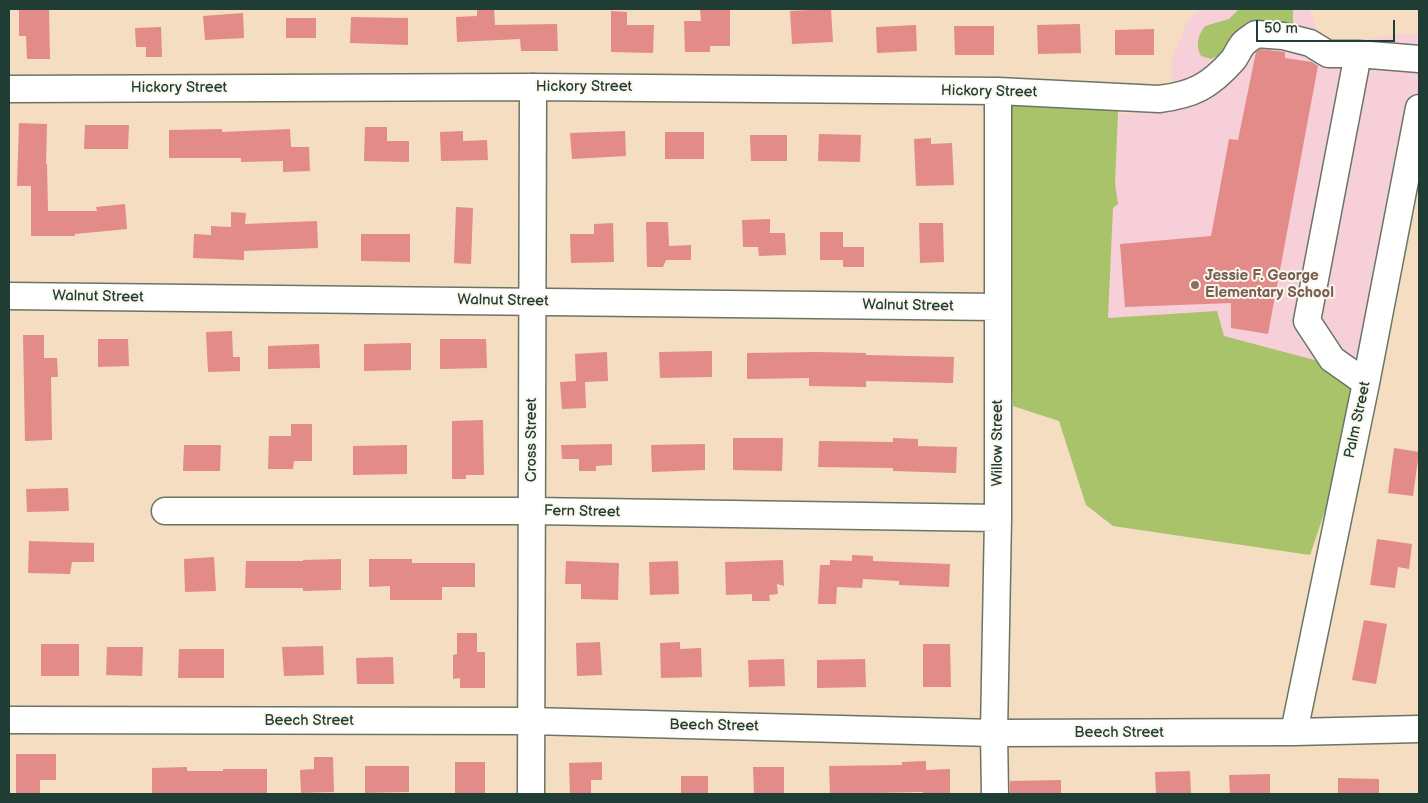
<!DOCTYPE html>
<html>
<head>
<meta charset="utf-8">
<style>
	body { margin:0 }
	#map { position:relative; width:1428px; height:803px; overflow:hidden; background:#f4ddc0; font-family:"Balsamiq Sans",sans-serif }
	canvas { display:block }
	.frame { position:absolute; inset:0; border:10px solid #1f3d34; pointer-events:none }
	.scale { position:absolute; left:1256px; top:20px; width:139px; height:22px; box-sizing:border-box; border:2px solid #1f3d34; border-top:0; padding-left:6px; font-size:15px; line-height:18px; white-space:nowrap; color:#1f3d34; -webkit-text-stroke:4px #fbf7ec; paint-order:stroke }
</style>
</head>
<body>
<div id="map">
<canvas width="1428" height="803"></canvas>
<div class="frame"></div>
<div class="scale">50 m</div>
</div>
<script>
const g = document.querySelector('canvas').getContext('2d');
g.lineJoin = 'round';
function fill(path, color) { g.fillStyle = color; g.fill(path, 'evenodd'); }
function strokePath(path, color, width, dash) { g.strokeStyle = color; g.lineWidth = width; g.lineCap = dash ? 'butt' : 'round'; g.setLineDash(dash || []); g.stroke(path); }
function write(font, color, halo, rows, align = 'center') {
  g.font = font + ' "Balsamiq Sans",sans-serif'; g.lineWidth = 4; g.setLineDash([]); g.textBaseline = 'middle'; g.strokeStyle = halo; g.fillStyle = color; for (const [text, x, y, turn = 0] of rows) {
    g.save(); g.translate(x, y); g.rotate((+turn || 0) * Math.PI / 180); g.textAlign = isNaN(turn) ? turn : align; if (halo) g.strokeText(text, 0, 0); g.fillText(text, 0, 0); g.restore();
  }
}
const built = new Path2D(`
	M1200,9H1310L1311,15L1320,37L1340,44L1395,34L1419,35V108L1310,555L1113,526L1086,505L1059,421L1013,406L1118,115L1152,111L1162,114L1174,96L1172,78V59L1187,22Z`);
const green = new Path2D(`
	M1239,9H1293V30L1222,54L1211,59L1201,56C1195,45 1198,35 1205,26L1229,19Z
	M1119,90L1115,183L1118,204L1113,208L1108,318L1217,311L1224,336L1371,375L1310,555L1113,526L1086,505L1059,421L1013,406L1001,210V97Z`);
const building = new Path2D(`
	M19,9H49L50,59H27L26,36H19Z
	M477,9H494L495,25L557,24L558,51H521L520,39L457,42L456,17L477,16Z
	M700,9H730V46H710V52H685L684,21H701Z
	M831,9L833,42L792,44L790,11Z
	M611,11L627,12V25H654L653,53L611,52Z
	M243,13L244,38L205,40L203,16Z
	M351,17L408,18V45L350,43Z
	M286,18H316V38H286Z
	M1080,24L1081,53L1038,54L1037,25Z
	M916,25L917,51L877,53L876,27Z
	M954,26H994V55H955Z
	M161,27L162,57H146V47H136L135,28Z
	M1154,29V55H1115V30Z
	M1260,49L1285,52V58L1312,62L1318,66L1268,334L1231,328V303L1125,307L1120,244L1211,236L1229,139L1238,140L1256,52Z
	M19,123L47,124L46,164H47L48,211H97L96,207L125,204L127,229L75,234V236H31V186H17Z
	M85,125H129L128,149H84Z
	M365,127H387V141H409V162L364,161Z
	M222,129V132L290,129L291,147H309L310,171L283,172V161L241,162V158H169V130Z
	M463,131V141L487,140L488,160L441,161L440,132Z
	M625,131L626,156L572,159L570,133Z
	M665,132H704V159H665Z
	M819,134L861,135L860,162L818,161Z
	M750,135H787V161H751Z
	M931,138V144L952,143L954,185L916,186L914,139Z
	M456,207L473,208L471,264L454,263Z
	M231,212L246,213L245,224L317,221L318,248L244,251V260L193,258L194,234L211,235V226L231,227Z
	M770,219V233H785L786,255L759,256L758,247H743L742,220Z
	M646,222H668L669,246L691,245V260H666L663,267H647Z
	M613,223L614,262L571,263L570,234H594V224Z
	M919,223H943L944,262L920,263Z
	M820,232H843V260H820Z
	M361,234H410V262L361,261Z
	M843,247H864V267H843Z
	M232,331L233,357H240V371L208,372L206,332Z
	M23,335H44V358H57L58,377H51L52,440L25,441Z
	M98,339H128L129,366L98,367Z
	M440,339H486L487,368L440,369Z
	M411,343V370L364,371V344Z
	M319,344L320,368L268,369V346Z
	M712,351V377L660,378L659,352Z
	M607,352L608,381L585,382L586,408L562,409L560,382L576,381L575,354Z
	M816,352L866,353V355L954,357L953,383L866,381V387L809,386V378L747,379V353Z
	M483,420L484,475H466V479H452V421Z
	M291,424H312V461H294L293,469H268L269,436H291Z
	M733,438H783L782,471L733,470Z
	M893,438L918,439V446L957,447L956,473L893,471V468L818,467L819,441L893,442Z
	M612,444V465L596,466V471H579V459H562L561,445Z
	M705,444V470L652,472L651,445Z
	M184,445H221L220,471H183Z
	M407,445V474L353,475V446Z
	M1394,448L1419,452L1413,496L1388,493Z
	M68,488L69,511L27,512L26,489Z
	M1377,539L1412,544L1409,569L1398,567L1395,588L1370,585Z
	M29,541L94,543V562H72L70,574L28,573Z
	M852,555L873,556V561L950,564L949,587L899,585V581L863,579L862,588L837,587L836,604H818L820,565H830V560L852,561Z
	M214,557L216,591L185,592L184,559Z
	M341,559V590L303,591V588H245L246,561H303V560Z
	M369,559H412V563H475V587H442V600H390V586L369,587Z
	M783,560L784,586L777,584L778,594L769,595L770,601H752V594L726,595L725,562Z
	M566,561L619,563L618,600L581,599V584H565Z
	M678,561L679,594L650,595L649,562Z
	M1364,620L1387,624L1376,684L1352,680Z
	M457,633H477V652H485V688H460V678L453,679V655L457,654Z
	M600,642L602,675L577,676L576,643Z
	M680,642V649L701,648L702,677L661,678L660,643Z
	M41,644H79V676H41Z
	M923,644H950L951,687H923Z
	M323,646L324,675L284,676L282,647Z
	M107,647H143L142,676L106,675Z
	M179,649H224V678H178Z
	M393,657L394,684H357L356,658Z
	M784,659L785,686L749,687L748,660Z
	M865,659L866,687L817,688V660Z
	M16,754H56V780H40V794H16Z
	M314,757H333L334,792L301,793L300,770L314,769Z
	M926,761V770L950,769V794H923V792L877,793V794H830L829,766L902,765V762Z
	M455,762H485V794H455Z
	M602,762V780H591V794H570L569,763Z
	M365,766H409V792L365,793Z
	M187,767V771H223V769H267V794H152V768Z
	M753,767H784V794H754Z
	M1190,771L1191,794H1156L1155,772Z
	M1270,774V794H1230L1229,775Z
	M681,776H708V794H681Z
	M1338,778L1379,779V794H1338Z
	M1061,780V794H1010V781Z`);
const minor = new Path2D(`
	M9,89L533,87L998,91L1159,99C1193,95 1210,86 1233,60C1237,55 1239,48 1244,43C1247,40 1252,37 1256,34L1283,36L1310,43L1328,54H1358
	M9,296L998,307
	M1366,383L1332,359L1307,321L1358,54L1419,59
	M165,511H532L998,518
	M9,720L531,721L994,733L1294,732L1419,729
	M1294,732L1366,383L1419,108
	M531,794L533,87
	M995,794L994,733L998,518V91`);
const markers = [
	[1195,285,5,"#8d6e63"]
];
const streetNames = [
	["Hickory Street",584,87],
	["Hickory Street",179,88],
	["Hickory Street",989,92,1],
	["Walnut Street",98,297,1],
	["Walnut Street",503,301,1],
	["Walnut Street",908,306,1],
	["Palm Street",1358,420,-78],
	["Cross Street",532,440,-90],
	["Willow Street",998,443,-90],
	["Fern Street",582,512,1],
	["Beech Street",309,721],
	["Beech Street",714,726,1],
	["Beech Street",1119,733]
];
const educationNames = [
	["Jessie F. George",1205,276],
	["Elementary School",1205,293]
];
fill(built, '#f6cfd8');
fill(green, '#a8c36a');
fill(building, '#e28b88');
strokePath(minor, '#6a7565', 29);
strokePath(minor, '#fff', 26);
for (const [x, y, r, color] of markers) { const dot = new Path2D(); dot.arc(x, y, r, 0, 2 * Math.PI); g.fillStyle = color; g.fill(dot); strokePath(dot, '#fbf7ec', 2); }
write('15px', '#1f3d34', '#fbf7ec', streetNames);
write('bold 15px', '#785e54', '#fbf7ec', educationNames, 'left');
</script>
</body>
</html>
